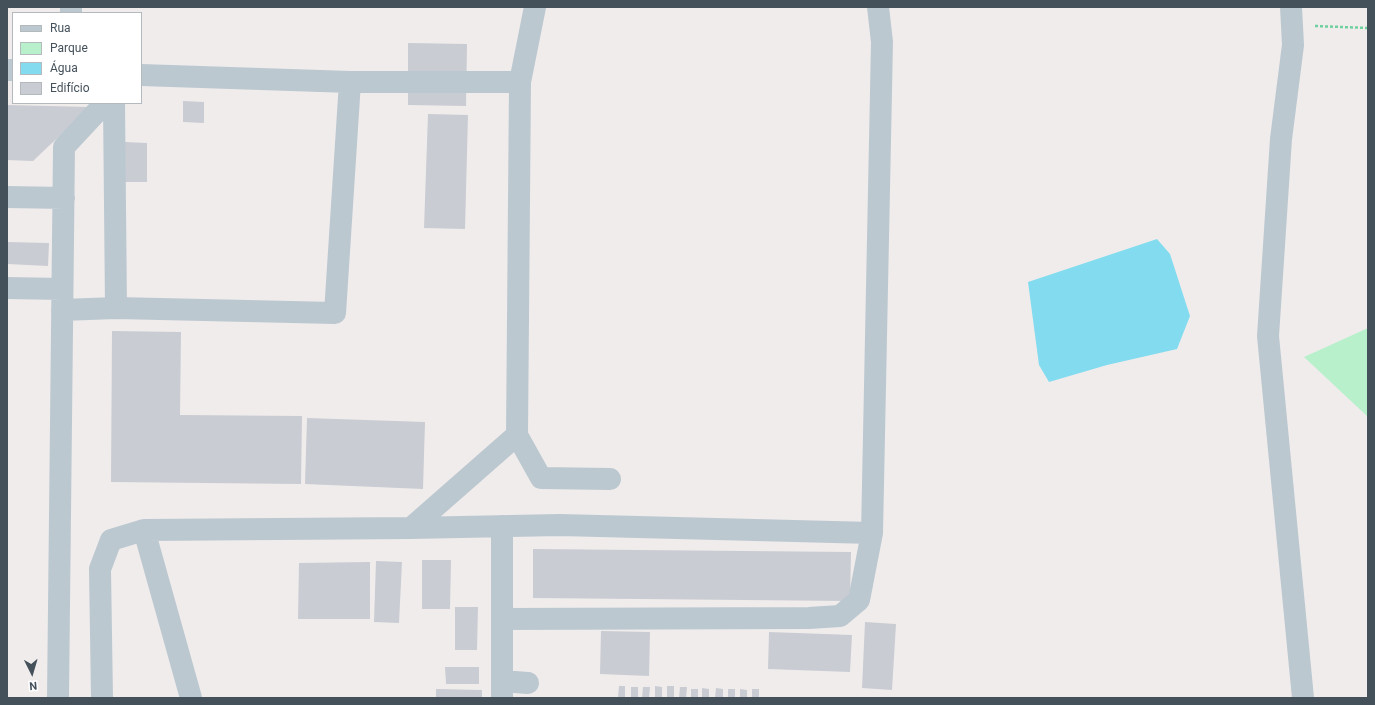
<!DOCTYPE html>
<html>
<head>
<meta charset="utf-8">
<style>
	body { margin:0 }
	#map { position:relative; width:1375px; height:705px; overflow:hidden; background:#f0ecec; font-family:Roboto,sans-serif }
	canvas { display:block }
	.frame { position:absolute; inset:0; border:8px solid #44515b; pointer-events:none }
	.legend { position:absolute; left:12px; top:12px; width:130px; height:92px; box-sizing:border-box; background:#fff; border:1px solid #b4b9bd; margin:0; padding:5px 7px; list-style:none; font-size:12px; color:#44515b }
	.legend li { display:flex; align-items:center; gap:8px; height:20px }
	.legend b { width:20px; border:1px solid #b4b9bd }
	.north { position:absolute; left:12px; top:653px; width:40px; height:40px; -webkit-text-stroke:3px #fff; paint-order:stroke; rotate:175deg; font-size:11px; font-weight:700; line-height:16px; text-align:center; color:#44515b }
	.north::after { content:''; display:block; margin:auto; width:14px; height:18px; background:#44515b; clip-path:polygon(50% 0,100% 100%,50% 72%,0 100%) }
</style>
</head>
<body>
<div id="map">
<canvas width="1375" height="705"></canvas>
<div class="frame"></div>
<ul class="legend">
<li><b style="height:5px;background:#bcc8d0"></b>Rua</li>
<li><b style="height:11px;background:#b8f0cc"></b>Parque</li>
<li><b style="height:11px;background:#83dbef"></b>Água</li>
<li><b style="height:11px;background:#c9ccd2"></b>Edifício</li>
</ul>
<div class="north">N</div>
</div>
<script>
const g = document.querySelector('canvas').getContext('2d');
g.lineJoin = 'round';
function fill(path, color) { g.fillStyle = color; g.fill(path, 'evenodd'); }
function strokePath(path, color, width, dash) { g.strokeStyle = color; g.lineWidth = width; g.lineCap = dash ? 'butt' : 'round'; g.setLineDash(dash || []); g.stroke(path); }
const green = new Path2D(`
	M1368,328V417L1304,357Z`);
const water = new Path2D(`
	M1157,239L1170,254L1190,316L1177,349L1107,365L1049,382L1039,365L1028,282Z`);
const building = new Path2D(`
	M408,43L467,44L466,106L408,105Z
	M183,101L204,102V123L183,122Z
	M7,105L90,107L33,161L7,160Z
	M428,114L468,115L465,229L424,228Z
	M125,142L147,143V182H124Z
	M7,242L49,243L48,266L7,264Z
	M112,331L181,332L180,415L302,416L301,484L111,482Z
	M307,418L425,422L423,489L305,484Z
	M533,549L851,552L850,601L533,598Z
	M422,560H451L450,609H422Z
	M376,561L402,562L399,623L374,622Z
	M370,562V619H298L299,563Z
	M455,607H478L477,650H455Z
	M865,622L896,624L892,690L862,688Z
	M601,631L650,632L649,676L600,674Z
	M769,632L852,635L850,672L768,669Z
	M445,667H479V684H446Z
	M619,686H625V698H618Z
	M655,686L662,687V698H655Z
	M667,686H674V698H667Z
	M631,687H638V698H631Z
	M643,687H650L649,698H642Z
	M680,687H687L686,698H679Z
	M702,688L709,689V698H702Z
	M716,688L723,689V698H715Z
	M436,689L482,690V698H436Z
	M691,689H698V698H691Z
	M728,689H735V698H728Z
	M740,689L747,690V698H740Z
	M752,689H759V698H752Z`);
const path = new Path2D(`
	M1315,26L1368,28`);
const minor = new Path2D(`
	M1291,7L1293,45L1281,139L1268,336L1303,698
	M71,13V7
	M7,70H13
	M141,75L350,82H520L535,7
	M520,82L517,435L541,478L610,479
	M7,197L64,198
	M7,288L62,289
	M116,308L335,313L350,82
	M62,310L116,308L114,103
	M502,526V698
	M411,528L517,435
	M144,530L191,698
	M502,619L809,618L840,616L859,600L872,533
	M502,681L528,683
	M58,698L64,147L105,103
	M102,698L100,569L111,540L144,530L411,528L560,525L872,533L882,42L878,7`);
fill(green, '#b8f0cc');
fill(water, '#83dbef');
fill(building, '#c9ccd2');
strokePath(path, '#6ed09e', 2.5, [3, 2]);
strokePath(minor, '#bcc8d0', 22);
</script>
</body>
</html>
